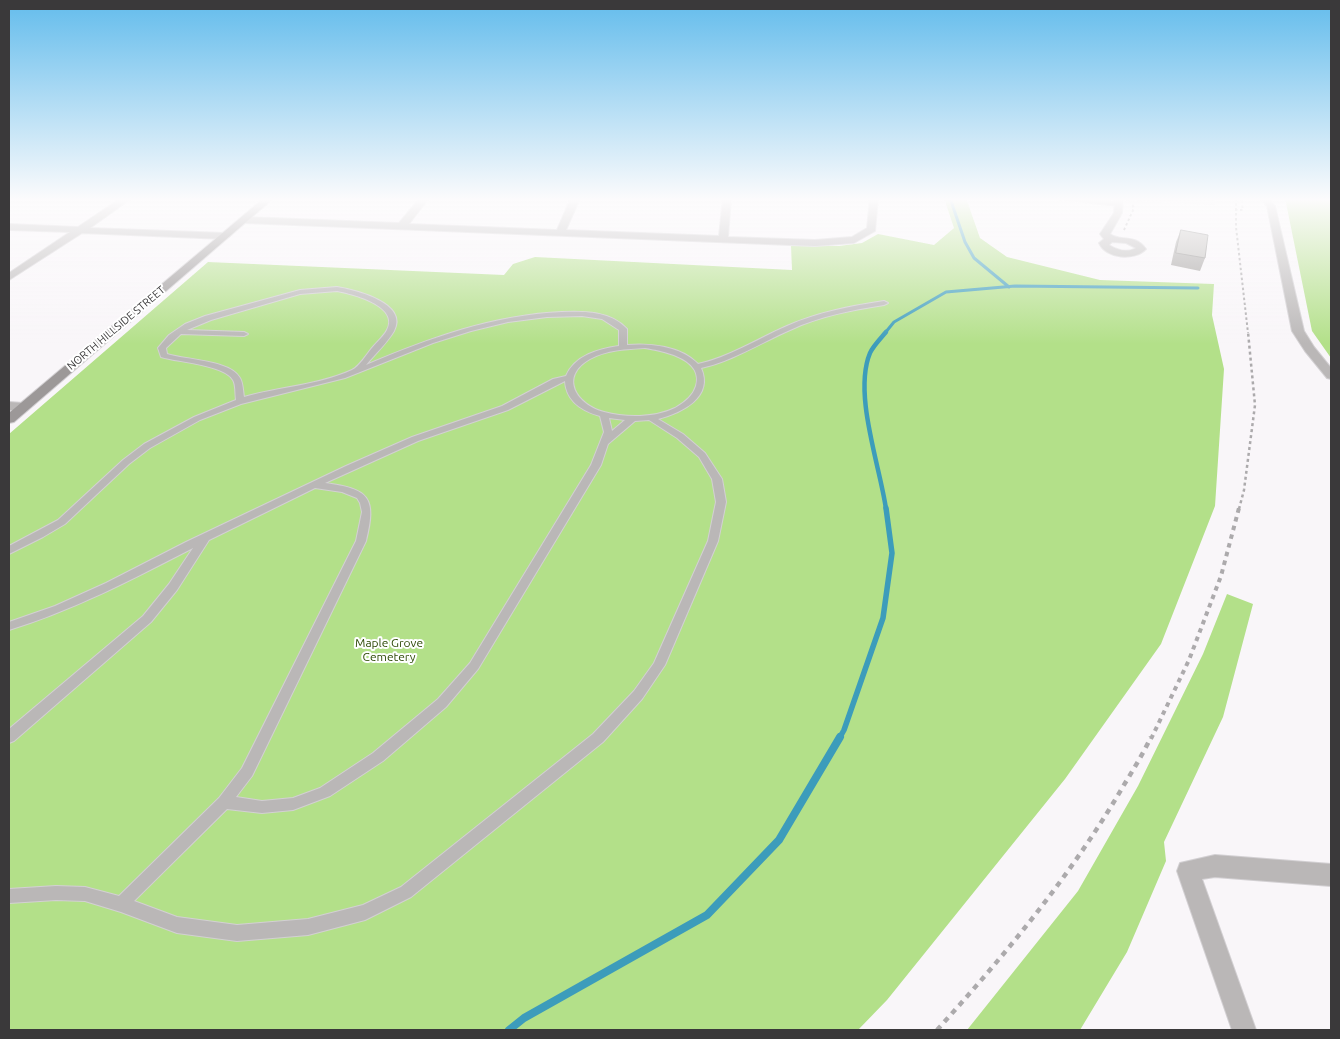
<!DOCTYPE html>
<html>
<head>
<meta charset="utf-8">
<style>
	body { margin:0 }
	#map { position:relative; width:1340px; height:1039px; overflow:hidden; background:#f9f6f9; font-family:Ubuntu,sans-serif }
	canvas { display:block }
	.frame { position:absolute; inset:0; border:10px solid #3a393a; pointer-events:none }
</style>
</head>
<body>
<div id="map">
<canvas width="1340" height="1039"></canvas>
<div class="frame"></div>
</div>
<script>
const g = document.querySelector('canvas').getContext('2d');
g.lineJoin = 'round';
function fill(path, color) { g.fillStyle = color; g.fill(path, 'evenodd'); }
function strokePath(path, color, width, dash) { g.strokeStyle = color; g.lineWidth = width; g.lineCap = dash ? 'butt' : 'round'; g.setLineDash(dash || []); g.stroke(path); }
function write(font, color, halo, rows, align = 'center') {
  g.font = font + ' Ubuntu,sans-serif'; g.lineWidth = 4; g.setLineDash([]); g.textBaseline = 'middle'; g.strokeStyle = halo; g.fillStyle = color; for (const [text, x, y, turn = 0] of rows) {
    g.save(); g.translate(x, y); g.rotate((+turn || 0) * Math.PI / 180); g.textAlign = isNaN(turn) ? turn : align; if (halo) g.strokeText(text, 0, 0); g.fillText(text, 0, 0); g.restore();
  }
}
const built = new Path2D(`
	M1124,198H1215V205L1124,200Z`);
const green = new Path2D(`
	M944,198H966L980,238L1007,257L1100,280L1214,284L1212,315L1224,369L1215,506L1161,644L1065,779L887,1000L858,1030H9V434L208,262L504,275L513,264L535,257L792,270L791,246H839L862,243L878,234L934,245L954,228Z
	M1285,198H1331V358L1312,331Z
	M1227,594L1253,604L1223,717L1164,842L1166,861L1127,952L1080,1030H967L1078,891L1138,786L1203,654Z`);
const streamFar3 = new Path2D(`
	M950,198L965,242L974,258L1009,287
	M885,333L894,322L946,292L1015,286L1198,288`);
const streamFar2 = new Path2D(`
	M886,509C880,466 853,394 870,353C873,346 881,338 886,332`);
const streamFar1 = new Path2D(`
	M839,739L844,730L883,618L892,553L886,508`);
const stream = new Path2D(`
	M509,1030L524,1018L707,915L779,840L840,737`);
const pathFar3 = new Path2D(`
	M1236,198V227L1248,333
	M1235,210H1243L1241,198
	M1124,230L1134,208L1132,204`);
const pathFar2 = new Path2D(`
	M1239,509L1244,490L1255,405L1248,332`);
const pathFar1 = new Path2D(`
	M1151,739L1189,660L1221,576L1239,508`);
const path = new Path2D(`
	M937,1030C1005,955 1069,878 1121,790C1131,773 1142,756 1151,737`);
const lane = new Path2D(`
	M1049,198H1076L1118,202L1121,204L1118,206Z
	M1136,198H1177L1174,200Z
	M337,287C355,290 409,303 394,331C387,343 375,354 366,365C430,338 493,315 562,312C584,311 611,311 627,329V345C650,343 681,346 698,364C730,357 757,339 787,326C818,312 851,306 884,301L888,303L884,305C852,310 820,316 790,330C760,343 733,361 701,368C714,397 682,413 658,419L683,434L705,453L722,479L726,502L718,541L665,665L642,699L603,742L411,897L365,920L308,935L237,941L177,933L121,912L85,901L56,900L9,903V889L56,886L85,887L119,896L219,798L242,768L356,541L362,512L360,503L357,498L342,492L315,488L209,540L177,590L151,622L14,741L9,743V729L143,616L169,584L193,548C133,579 74,610 9,630V622L55,606L106,583L186,542L346,466L412,437L502,406L553,379L566,376C575,355 599,349 619,346V330L602,319L582,316L547,317L508,322L471,331L433,343L345,378L241,404L200,420L150,448L129,464L65,524L43,537L9,554V546L58,520L123,460L144,444L194,417L236,400C235,393 236,385 233,380C225,365 177,362 161,357L158,348L169,335L185,324L205,316L300,290ZM337,291C353,294 400,306 387,330C384,336 377,342 372,348C367,354 359,367 352,370C319,385 279,387 244,397C243,391 243,383 240,378C230,360 186,360 167,354L166,348L181,334L244,336L248,334L244,332L187,330L211,320L300,294ZM645,348C664,351 704,359 696,386C693,396 684,403 675,408C654,418 626,418 604,412C577,405 558,377 590,359C606,350 627,349 645,348ZM565,381C566,401 582,411 600,416L604,432L591,465L470,663L438,699L373,753L320,788L293,798L262,801L236,797L252,776L366,541C377,497 369,489 325,483L418,441L508,410ZM609,418L625,420L612,431ZM649,420L677,438L699,457L712,479L716,502L708,541L654,663L634,691L593,734L401,887L363,905L308,919L237,925L177,917L134,901L227,809L262,813L293,810L330,796L383,761L446,707L478,669L601,465L608,444L635,421Z`);
const street = new Path2D(`
	M121,198H132L90,228L225,233L230,236L225,239L82,233L9,280V273L70,232L9,230V224L78,227Z
	M420,198H429L409,224L557,230L571,198H580L566,230L719,236L723,198H731L728,237L815,240L852,237L867,228L870,198H878L875,231L854,243L815,246L245,223L240,220L245,217L399,223Z
	M1115,198H1123L1122,213L1110,234C1121,242 1134,233 1146,249C1135,261 1106,259 1099,243L1104,239L1100,234L1114,213ZM1112,242L1126,243L1136,248C1127,253 1117,250 1109,245Z
	M1260,198H1269L1275,206L1304,331L1314,347L1331,368V379L1327,378L1305,351L1292,331L1267,206Z
	M9,402L23,403L29,407L23,411L9,410Z
	M1215,855L1331,864V886L1215,877L1202,879L1256,1030H1232L1177,871L1180,863Z`);
const secondary = new Path2D(`
	M264,198H274L14,422L9,423V413Z`);
const wall = new Path2D(`
	M1181,230L1205,258L1200,271L1171,265L1176,242Z`);
const building = new Path2D(`
	M1181,230L1208,235L1205,258L1176,253Z`);
const farStreetnames = [
	["NORTH HILLSIDE STREET",116,328,-40]
];
const parkNames = [
	["Maple Grove",389,643],
	["Cemetery",389,657]
];
fill(built, '#f0e7f0');
fill(green, '#b3e089');
strokePath(streamFar3, '#3c9cbb', 3);
strokePath(streamFar2, '#3c9cbb', 4.5);
strokePath(streamFar1, '#3c9cbb', 5.5);
strokePath(stream, '#3c9cbb', 8);
strokePath(lane, '#d3d0d3', 2);
strokePath(street, '#d3d0d3', 2);
strokePath(secondary, '#d3d0d3', 2);
strokePath(pathFar3, '#acaaac', 2, [2.5, 2.5]);
strokePath(pathFar2, '#acaaac', 2.5, [3, 3]);
strokePath(pathFar1, '#acaaac', 4, [4.5, 4.5]);
strokePath(path, '#acaaac', 4.5, [5.5, 5.5]);
fill(lane, '#bab7b7');
fill(street, '#bab7b7');
fill(secondary, '#9c9898');
fill(wall, '#a09d9b');
fill(building, '#bab7b4');
strokePath(building, '#82807e', 1);
const sky = g.createLinearGradient(0, 0, 0, 344);
sky.addColorStop(0, '#63bcec');
sky.addColorStop(0.58, '#fcfbfc');
sky.addColorStop(1, '#fcfbfc00');
g.fillStyle = sky;
g.fillRect(0, 0, 1340, 344);
write('11px', '#3a393a', '#fff', farStreetnames);
write('12px', '#2d4906', '#fff', parkNames);
</script>
</body>
</html>
